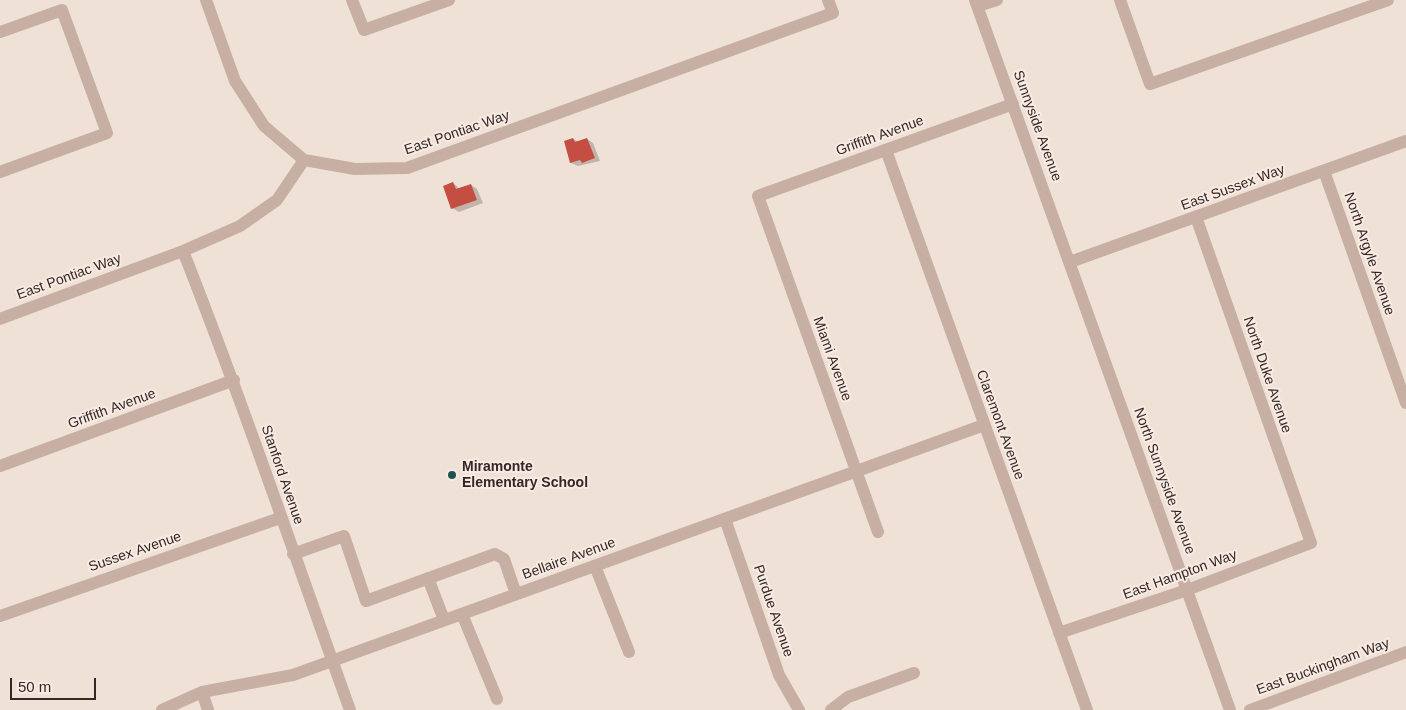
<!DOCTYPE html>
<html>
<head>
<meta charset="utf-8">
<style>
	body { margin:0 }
	#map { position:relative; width:1406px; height:710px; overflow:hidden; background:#f0e1d7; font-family:Arial,sans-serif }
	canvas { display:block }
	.scale { position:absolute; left:10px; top:678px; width:86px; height:22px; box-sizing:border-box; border:2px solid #332825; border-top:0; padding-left:6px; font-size:15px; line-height:18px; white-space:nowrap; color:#332825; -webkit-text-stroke:4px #f8ebe3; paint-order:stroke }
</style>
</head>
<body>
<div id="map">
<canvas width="1406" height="710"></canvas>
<div class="scale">50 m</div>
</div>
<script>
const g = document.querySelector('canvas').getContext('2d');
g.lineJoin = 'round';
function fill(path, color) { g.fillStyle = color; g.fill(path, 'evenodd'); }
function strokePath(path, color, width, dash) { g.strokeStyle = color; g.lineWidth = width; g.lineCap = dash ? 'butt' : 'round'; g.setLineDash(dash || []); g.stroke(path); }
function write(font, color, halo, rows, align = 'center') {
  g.font = font + ' Arial,sans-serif'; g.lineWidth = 4; g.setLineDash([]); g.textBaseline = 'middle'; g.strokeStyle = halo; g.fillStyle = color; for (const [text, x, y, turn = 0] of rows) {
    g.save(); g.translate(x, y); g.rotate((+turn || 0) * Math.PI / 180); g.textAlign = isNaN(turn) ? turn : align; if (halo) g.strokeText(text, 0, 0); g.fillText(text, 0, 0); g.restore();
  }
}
const shadow = new Path2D(`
	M573,139L579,142L587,139L593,143L600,161L578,166L571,163L565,142Z
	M453,183L460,189L471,185L477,189L483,203L459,212L452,208Z`);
const building = new Path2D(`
	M573,138L575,142L587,138L595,158L582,163L580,160L570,163L564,141Z
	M453,182L456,189L471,184L477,200L451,209L443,186Z`);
const minor = new Path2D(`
	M206,0L235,81L264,126L304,160L355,169L407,168L833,13L828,0
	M352,0L364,30L449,0
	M975,0L1230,710
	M1120,0L1150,84L1388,0
	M978,6L997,0
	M0,32L62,10L107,133L0,172
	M886,150L1087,710
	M1324,171L1406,403
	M183,251C243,403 295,557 350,710
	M1070,262L1406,141
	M0,319L183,251L240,226L277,200L304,160
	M0,466L234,380
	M725,519L779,675L799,710
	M878,532L758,196L1013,104
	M293,554L344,536L366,601L495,554L504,559L516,594
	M595,566L629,652
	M428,578L444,620
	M462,614L497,699
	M0,616L280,518
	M1059,633L1187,590L1311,543L1196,217
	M202,692L208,710
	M162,710L202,692L293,675L984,425
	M831,710L848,697L914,673
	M1250,710L1406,652`);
const markers = [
	[452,475,5,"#1c534f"]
];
const streetNames = [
	["Sunnyside Avenue",1037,126,70],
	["East Pontiac Way",457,133,-19],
	["Griffith Avenue",880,136,-20],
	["East Sussex Way",1233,188,-20],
	["North Argyle Avenue",1369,254,71],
	["East Pontiac Way",69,277,-20],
	["Miami Avenue",832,359,70],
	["North Duke Avenue",1267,375,71],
	["Griffith Avenue",112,409,-20],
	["Claremont Avenue",1000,425,70],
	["Stanford Avenue",282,475,71],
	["North Sunnyside Avenue",1164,481,70],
	["Sussex Avenue",135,552,-19],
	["Bellaire Avenue",569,559,-20],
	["East Hampton Way",1180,575,-20],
	["Purdue Avenue",773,611,71],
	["East Buckingham Way",1323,667,-20]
];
const poiNames = [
	["Miramonte",462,467],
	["Elementary School",462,483]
];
fill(shadow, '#0003');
fill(building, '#c44e42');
strokePath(minor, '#c8afa4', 12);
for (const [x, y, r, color] of markers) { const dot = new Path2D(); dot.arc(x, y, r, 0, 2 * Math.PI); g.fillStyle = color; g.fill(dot); strokePath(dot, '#f8ebe3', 2); }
write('14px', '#332825', '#f8ebe3', streetNames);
write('bold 14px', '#332825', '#f8ebe3', poiNames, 'left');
</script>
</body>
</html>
